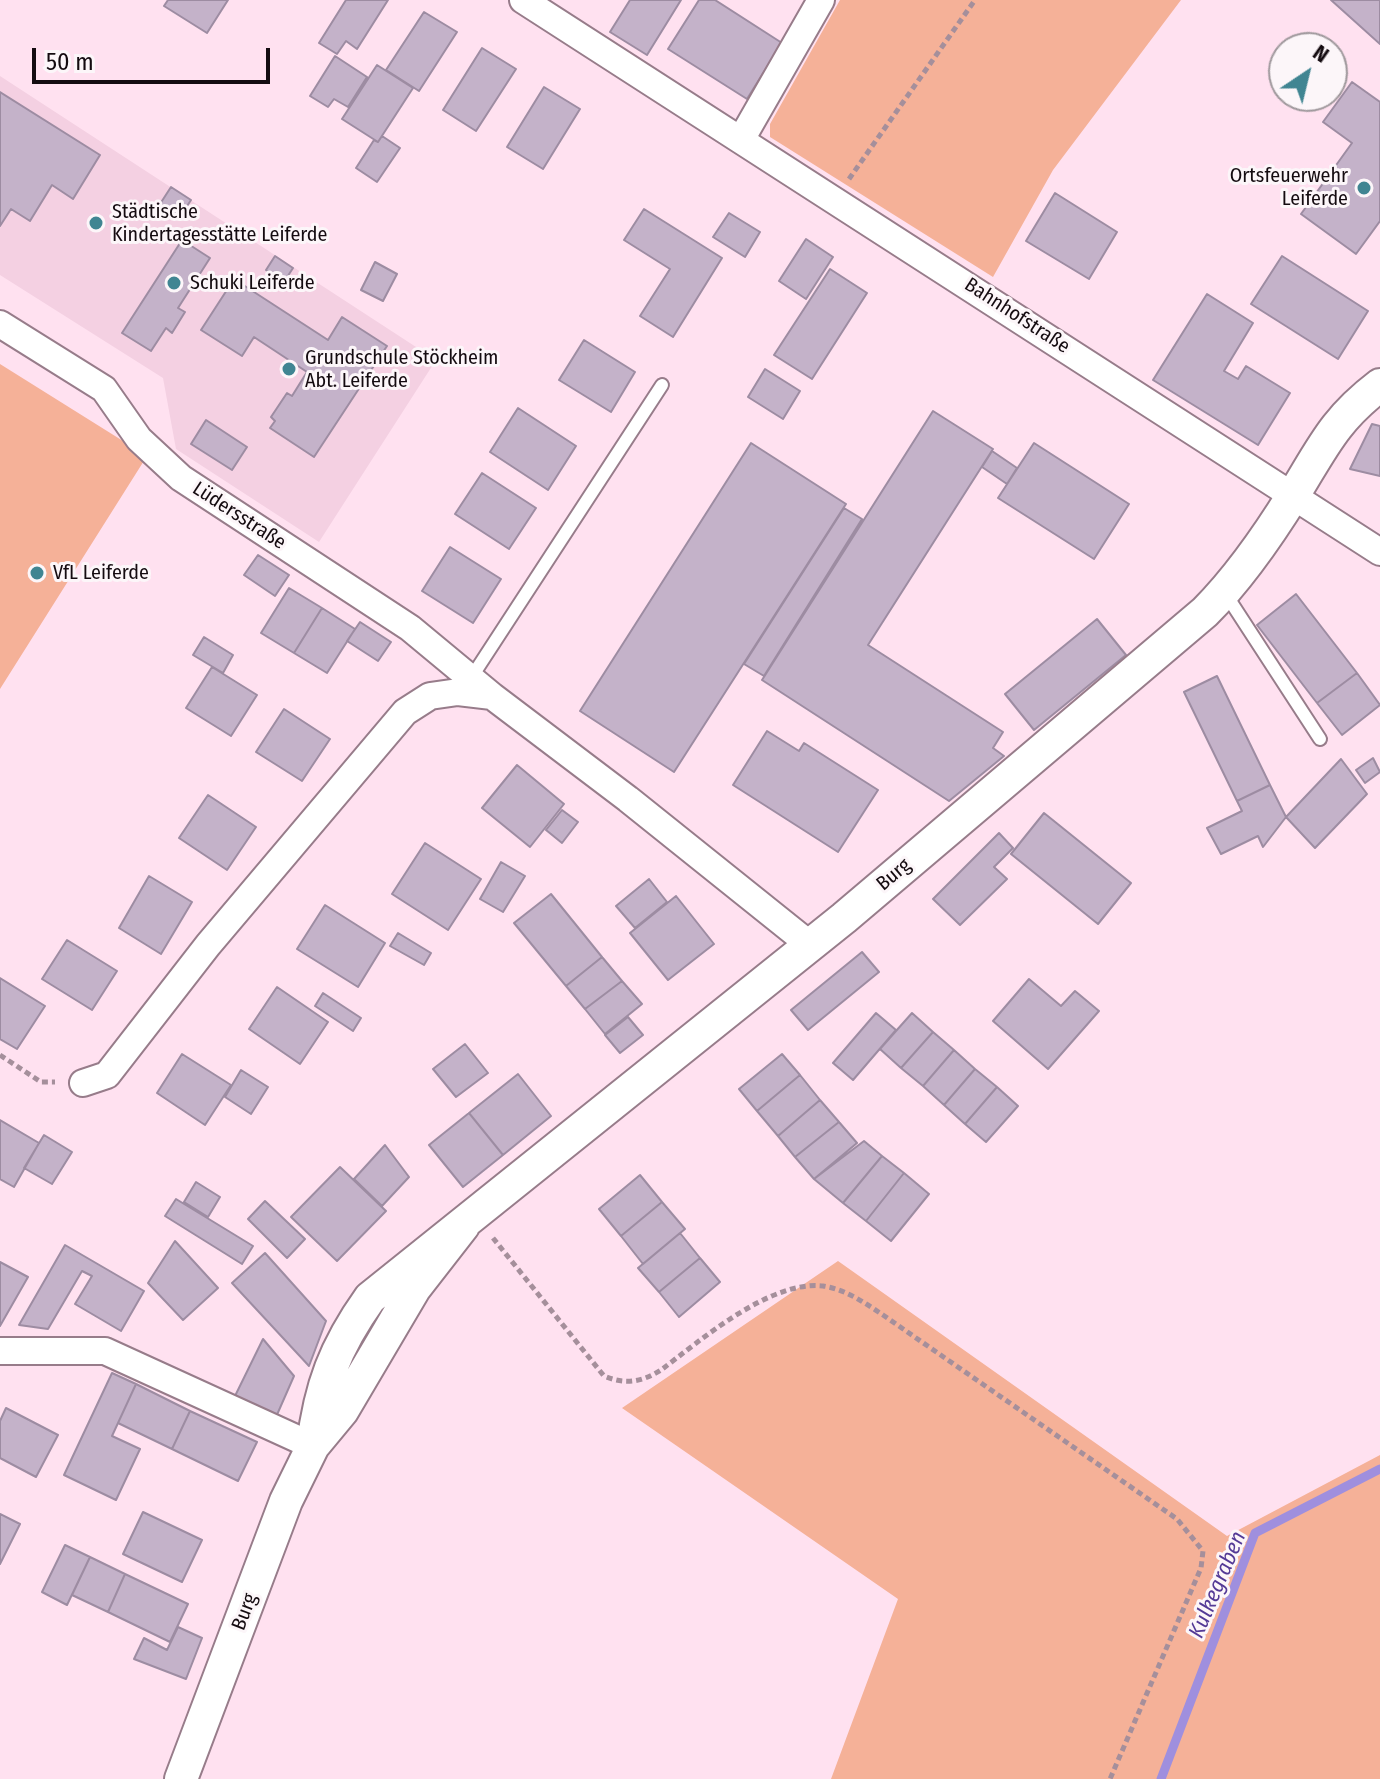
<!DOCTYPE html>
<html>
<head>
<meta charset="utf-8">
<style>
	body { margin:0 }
	#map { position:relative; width:1380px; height:1779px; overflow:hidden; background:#ffe1f0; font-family:"Fira Sans Condensed",sans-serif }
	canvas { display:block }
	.north { position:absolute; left:1268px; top:32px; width:80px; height:80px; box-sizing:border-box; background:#fcf6f9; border:2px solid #9f989c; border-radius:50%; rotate:35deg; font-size:22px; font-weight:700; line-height:32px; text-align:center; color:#140b10 }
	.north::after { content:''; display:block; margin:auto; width:28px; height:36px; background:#408592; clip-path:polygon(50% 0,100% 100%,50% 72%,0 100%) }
	.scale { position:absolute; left:32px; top:48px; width:238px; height:36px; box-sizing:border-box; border:4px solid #140b10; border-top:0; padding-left:10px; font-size:24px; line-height:28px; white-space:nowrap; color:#140b10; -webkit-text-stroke:6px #fcf6f9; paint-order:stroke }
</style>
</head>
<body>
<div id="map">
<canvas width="1380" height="1779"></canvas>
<div class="north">N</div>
<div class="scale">50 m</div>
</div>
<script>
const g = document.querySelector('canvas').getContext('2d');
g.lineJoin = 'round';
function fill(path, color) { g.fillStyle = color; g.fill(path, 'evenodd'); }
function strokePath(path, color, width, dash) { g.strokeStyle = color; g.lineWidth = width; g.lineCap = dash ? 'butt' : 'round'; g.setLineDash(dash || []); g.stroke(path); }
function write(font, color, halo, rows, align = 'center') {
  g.font = font + ' "Fira Sans Condensed",sans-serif'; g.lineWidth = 6; g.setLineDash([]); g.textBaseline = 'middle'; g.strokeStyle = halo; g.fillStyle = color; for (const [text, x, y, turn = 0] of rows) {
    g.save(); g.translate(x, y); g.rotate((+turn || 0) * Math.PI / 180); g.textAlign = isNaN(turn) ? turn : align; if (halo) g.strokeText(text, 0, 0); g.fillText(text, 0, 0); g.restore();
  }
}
const built = new Path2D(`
	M0,76L436,360L319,542L176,449L163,378L0,275Z`);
const green = new Path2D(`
	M840,0H1181L1053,170L993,277L770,137V124Z
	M0,364L147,456L0,689Z
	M838,1261L1227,1536L1380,1455V1779H831L898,1599L622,1408Z`);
const stream = new Path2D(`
	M1161,1779L1255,1533L1380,1469`);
const building = new Path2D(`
	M168,0H228L207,33L164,6Z
	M346,0H388L357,49L346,41L337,54L319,43Z
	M630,0H681L647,55L610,32Z
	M699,0H715L782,43L747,99L668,49Z
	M1331,0H1380V44Z
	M424,12L457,32L419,91L386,70Z
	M482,48L516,69L476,131L443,110Z
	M335,56L367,77L348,107L334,99L328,107L310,96Z
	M377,65L413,88L378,142L342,119Z
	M1352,82L1380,102V221L1356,254L1301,214L1352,143L1323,122Z
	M544,87L580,109L543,169L507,147Z
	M0,92L100,155L73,199L52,185L30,221L11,209L0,226Z
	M382,136L400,148L377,182L356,168L374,140L378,142Z
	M171,187L191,200L180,217L160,204Z
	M1055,193L1117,232L1089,279L1026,241Z
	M644,209L722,258L673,337L640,316L670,269L624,240Z
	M729,213L760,232L745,257L713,237Z
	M806,239L833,257L806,299L779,281Z
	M182,240L210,258L178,308L185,312L172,333L166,328L151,351L122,333Z
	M275,256L293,268L284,282L266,270Z
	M1282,256L1368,311L1338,359L1251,304Z
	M375,262L397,274L383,301L361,290Z
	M830,269L867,293L812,379L774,355Z
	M234,279L328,340L342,317L387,346L314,457L270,428L275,421L271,417L287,393L292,396L307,372L254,337L242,356L201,330Z
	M1207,294L1253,323L1224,371L1238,379L1246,366L1290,393L1258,445L1153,380Z
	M584,340L635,372L611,412L559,380Z
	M765,369L800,391L783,419L748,397Z
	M518,408L576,446L548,490L490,452Z
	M933,411L993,449L868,645L1003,732L993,748L1004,756L949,801L762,680Z
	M206,420L247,447L232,470L191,444Z
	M1372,424L1380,426V476L1350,469Z
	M751,443L846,504L674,772L580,711Z
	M1034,443L1129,504L1094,559L998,498Z
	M992,451L1017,468L1007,484L982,467Z
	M482,473L536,508L509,549L455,514Z
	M844,508L862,519L764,676L744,664Z
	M450,547L501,579L473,623L422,591Z
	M258,555L289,575L275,596L244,575Z
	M289,588L322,608L294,653L261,633Z
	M1296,594L1357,673L1317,703L1257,625Z
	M322,608L355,629L327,673L294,653Z
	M1097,619L1126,655L1034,730L1005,694Z
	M360,622L391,642L378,661L347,641Z
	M204,637L233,655L223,673L193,655Z
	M212,667L257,695L231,736L186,708Z
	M1357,673L1380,705L1342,735L1317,703Z
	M1217,676L1270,785L1237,801L1184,692Z
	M284,709L330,739L302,781L256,752Z
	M767,731L799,751L804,743L878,790L838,852L733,785Z
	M1373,758L1380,772L1365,783L1356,770Z
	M1341,759L1367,794L1315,848L1286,817Z
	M517,765L564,804L530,847L482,808Z
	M1270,785L1286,817L1263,847L1258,836L1221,854L1207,828L1242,811L1237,801Z
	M208,795L256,827L227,870L179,838Z
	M562,810L578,822L562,843L546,830Z
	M1044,813L1131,883L1098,924L1011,854Z
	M999,833L1013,848L994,867L1007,879L960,925L933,899Z
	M425,843L481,879L448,930L392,894Z
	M501,862L525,876L503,912L480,899Z
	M149,876L192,902L161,954L119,928Z
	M649,879L667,902L635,928L616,906Z
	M551,894L602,957L566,986L514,923Z
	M676,896L714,944L668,980L630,933Z
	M325,905L385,943L358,987L297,949Z
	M398,933L431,953L424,965L390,946Z
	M67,940L117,971L92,1010L42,979Z
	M862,952L879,972L808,1030L791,1010Z
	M602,957L622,981L585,1009L566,986Z
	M0,978L45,1006L17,1049L0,1039Z
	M1029,979L1061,1006L1075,991L1099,1011L1048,1069L993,1021Z
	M622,981L642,1004L605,1034L585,1009Z
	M277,987L328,1022L300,1064L249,1029Z
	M323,993L361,1018L353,1031L315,1006Z
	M876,1013L896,1030L853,1080L833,1063Z
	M912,1013L933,1032L901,1068L880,1049Z
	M628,1017L643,1035L620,1053L605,1035Z
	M933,1032L954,1050L923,1086L901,1068Z
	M465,1044L488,1073L456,1097L433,1069Z
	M954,1050L975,1069L944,1105L923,1086Z
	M182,1054L231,1085L205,1125L157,1093Z
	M782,1054L800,1075L757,1111L739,1089Z
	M975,1069L997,1087L965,1124L944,1105Z
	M241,1070L268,1087L251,1114L225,1097Z
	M518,1074L551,1116L503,1155L469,1113Z
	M800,1075L820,1100L778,1136L757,1111Z
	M997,1087L1018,1106L986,1142L965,1124Z
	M820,1100L839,1122L795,1157L778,1136Z
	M469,1113L503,1155L463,1187L429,1145Z
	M0,1120L39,1143L14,1187L0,1179Z
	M839,1122L857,1143L814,1179L795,1157Z
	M44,1135L72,1152L52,1184L24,1168Z
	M864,1141L882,1156L843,1203L814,1179Z
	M385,1145L409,1177L382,1206L354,1179Z
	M882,1156L904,1173L866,1221L843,1203Z
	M340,1167L386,1211L337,1261L291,1217Z
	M904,1173L929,1194L891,1241L866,1221Z
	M640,1175L662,1202L621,1236L599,1209Z
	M196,1182L220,1197L208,1217L184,1202Z
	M176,1199L253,1246L242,1264L165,1216Z
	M265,1201L305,1239L287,1258L248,1219Z
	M662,1202L685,1229L643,1264L621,1236Z
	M680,1233L700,1258L659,1292L638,1268Z
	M175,1241L218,1288L183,1320L148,1283Z
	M65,1245L144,1291L121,1331L75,1304L92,1276L82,1271L48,1329L19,1325Z
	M265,1253L326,1321L309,1366L232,1283Z
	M700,1258L720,1282L679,1317L659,1292Z
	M0,1262L28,1277L0,1326Z
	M263,1339L294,1376L276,1417L235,1396Z
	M112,1373L136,1384L112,1436L140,1449L116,1500L64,1475Z
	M136,1384L190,1411L172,1449L118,1423Z
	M6,1408L58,1435L36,1477L0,1458V1421Z
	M190,1411L257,1442L238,1481L172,1449Z
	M143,1512L202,1540L182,1582L123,1554Z
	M0,1514L20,1524L0,1564Z
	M65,1545L90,1557L67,1605L42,1592Z
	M90,1557L125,1574L108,1612L72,1595Z
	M125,1574L188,1604L170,1642L108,1612Z
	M178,1627L202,1638L186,1679L134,1659L144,1638L167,1650Z`);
const path = new Path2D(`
	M849,179L975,0
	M0,1055L41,1082H55
	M493,1238L604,1376C625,1385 642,1382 661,1370C701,1340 770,1280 823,1286C845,1289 865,1303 883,1315L1177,1519L1203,1551L1201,1568L1110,1779`);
const service = new Path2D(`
	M1225,593L1320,739
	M471,678L662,385`);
const minor = new Path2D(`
	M523,0L1380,552
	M742,138L821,0
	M0,324L104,389L139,439L181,478L410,628L492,696
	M83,1083L107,1075L208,945L405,712L430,696L458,692L492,696L628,799L809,944
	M0,1351H105L313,1446`);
const tertiary = new Path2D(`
	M463,1226L414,1289L342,1411L313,1446C320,1387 335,1347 370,1298L844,918L1205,612C1240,577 1268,536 1294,494C1323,447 1334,420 1380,385
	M181,1779L286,1501L313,1446`);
const markers = [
	[1364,188,8,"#408592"],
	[96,223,8,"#408592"],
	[174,283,8,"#408592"],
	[289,369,8,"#408592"],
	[37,573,8,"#408592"]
];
const poiNames = [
	["Ortsfeuerwehr",1348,176,"right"],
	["Leiferde",1348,199,"right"],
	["Städtische",112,212],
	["Kindertagesstätte Leiferde",112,235],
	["Schuki Leiferde",190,283],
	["Grundschule Stöckheim",305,358],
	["Abt. Leiferde",305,381],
	["VfL Leiferde",53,573]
];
const streetNames = [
	["Bahnhofstraße",1017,316,33],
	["Lüdersstraße",239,516,33],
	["Burg",894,875,-40],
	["Burg",245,1612,-69]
];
const waterNames = [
	["Kulkegraben",1218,1585,-67]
];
fill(built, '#f4d0e2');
fill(green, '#f5b198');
strokePath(stream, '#9f8fde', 9);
fill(building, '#c4b2c9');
strokePath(building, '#9d8ca2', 2);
strokePath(service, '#977c8a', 16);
strokePath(minor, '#977c8a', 30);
strokePath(tertiary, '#977c8a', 36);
strokePath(path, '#a58f9b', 5, [6, 4]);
strokePath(service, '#fff', 12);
strokePath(minor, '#fff', 26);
strokePath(tertiary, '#fff', 32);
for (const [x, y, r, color] of markers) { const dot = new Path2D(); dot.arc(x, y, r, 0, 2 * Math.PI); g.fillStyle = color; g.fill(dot); strokePath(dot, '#fcf6f9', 3); }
write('20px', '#140b10', '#fcf6f9', poiNames, 'left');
write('20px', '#140b10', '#fcf6f9', streetNames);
write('italic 22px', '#543a96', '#fcf6f9', waterNames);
</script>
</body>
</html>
